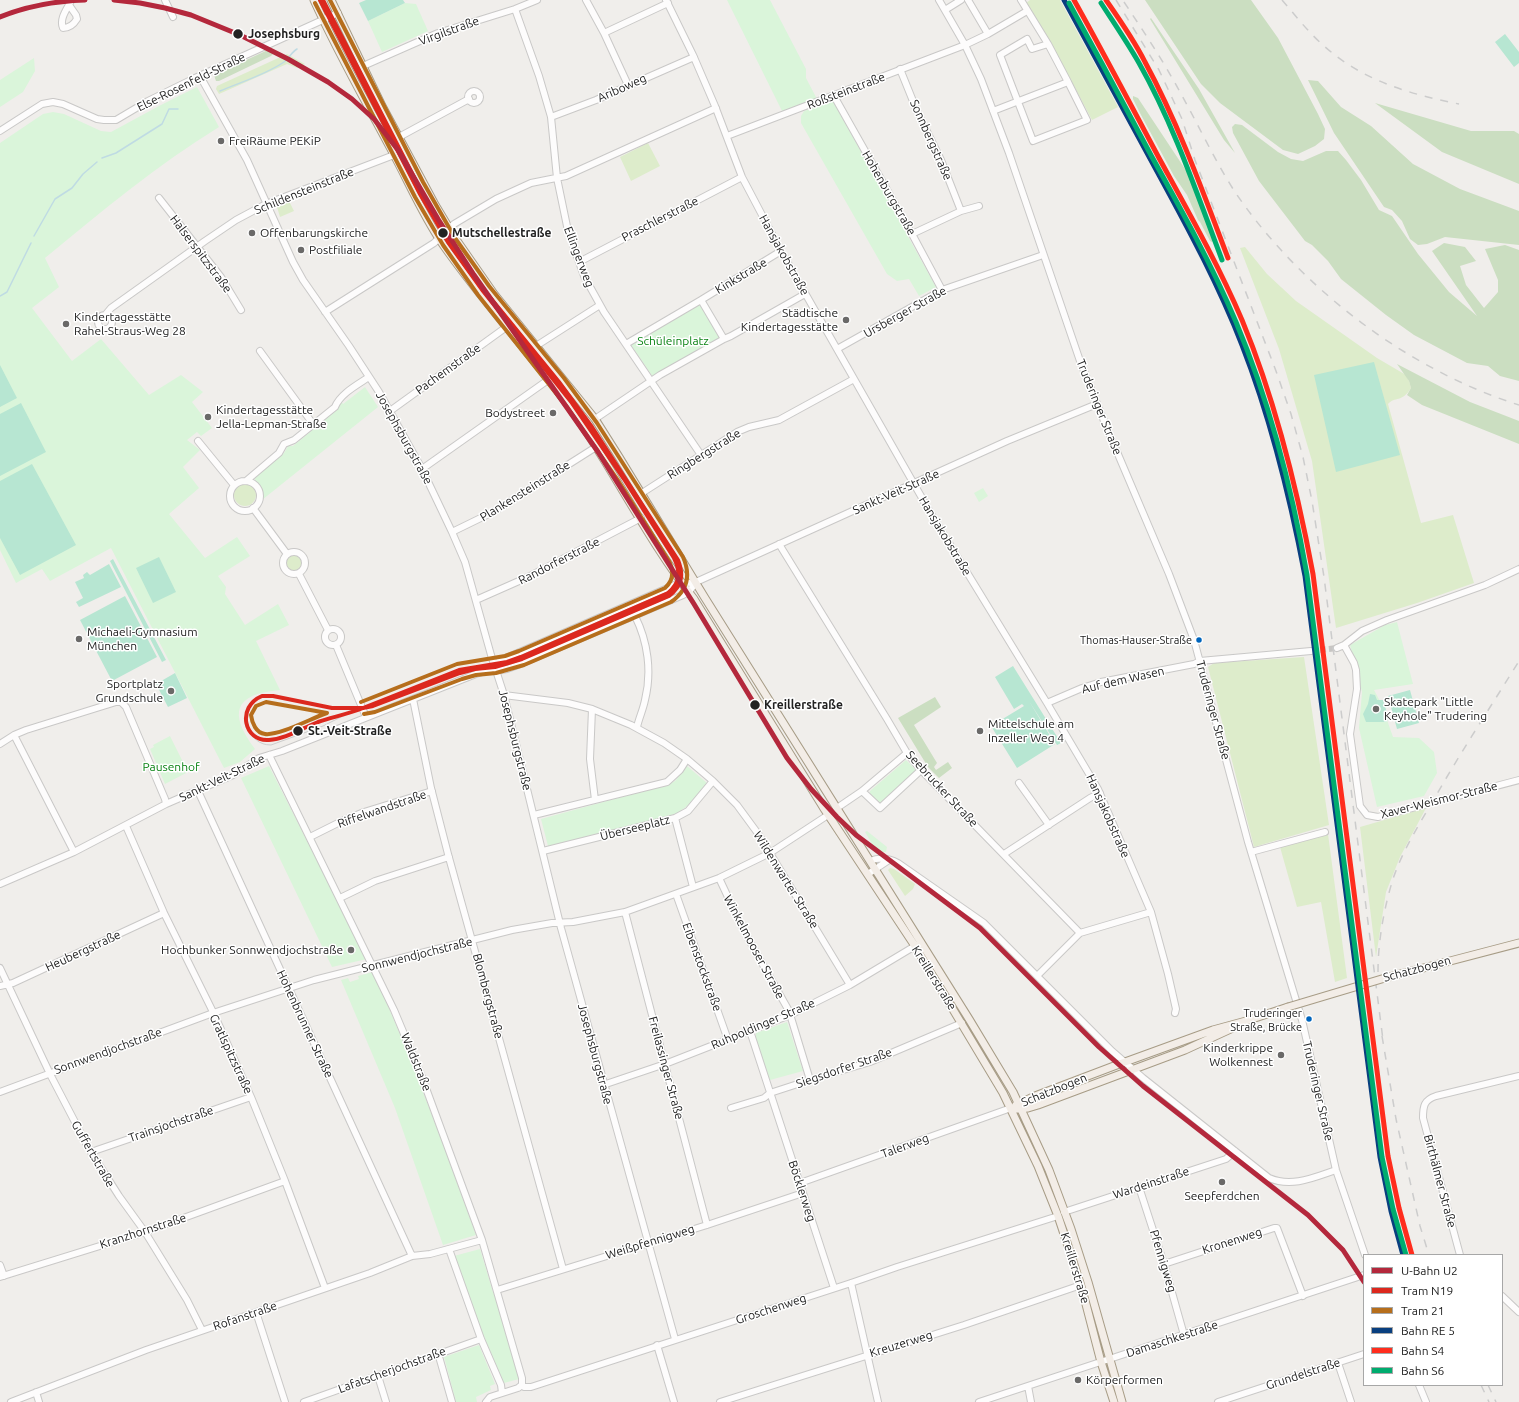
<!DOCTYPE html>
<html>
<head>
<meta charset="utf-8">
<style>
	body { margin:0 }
	#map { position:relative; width:1519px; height:1402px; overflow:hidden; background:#f0eeeb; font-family:Ubuntu,sans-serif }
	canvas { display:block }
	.legend { position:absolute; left:1363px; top:1254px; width:140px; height:132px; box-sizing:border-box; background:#fff; border:1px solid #a7a7a7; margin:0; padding:5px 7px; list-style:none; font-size:12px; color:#222 }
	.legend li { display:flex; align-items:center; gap:8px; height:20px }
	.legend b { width:20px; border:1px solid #a7a7a7 }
</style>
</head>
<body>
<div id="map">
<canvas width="1519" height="1402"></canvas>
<ul class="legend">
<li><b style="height:5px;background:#b4283c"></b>U-Bahn U2</li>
<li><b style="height:5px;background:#dc281e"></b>Tram N19</li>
<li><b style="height:5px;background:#b66e1c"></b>Tram 21</li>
<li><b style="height:5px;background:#093f7f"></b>Bahn RE 5</li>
<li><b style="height:5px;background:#ff2d1d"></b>Bahn S4</li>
<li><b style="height:5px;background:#00ac6f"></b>Bahn S6</li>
</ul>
</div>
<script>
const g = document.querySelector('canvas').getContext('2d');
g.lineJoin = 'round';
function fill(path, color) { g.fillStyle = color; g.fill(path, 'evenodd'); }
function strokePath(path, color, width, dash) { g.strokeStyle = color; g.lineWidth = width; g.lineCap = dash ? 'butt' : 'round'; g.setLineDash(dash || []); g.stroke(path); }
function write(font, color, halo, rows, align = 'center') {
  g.font = font + ' Ubuntu,sans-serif'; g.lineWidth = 3; g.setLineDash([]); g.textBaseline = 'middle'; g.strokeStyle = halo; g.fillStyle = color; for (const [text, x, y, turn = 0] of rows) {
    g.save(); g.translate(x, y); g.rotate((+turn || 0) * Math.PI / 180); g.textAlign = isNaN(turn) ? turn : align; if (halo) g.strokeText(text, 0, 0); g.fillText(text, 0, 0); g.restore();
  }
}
const grass = new Path2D(`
	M1030,0H1060L1118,107L1092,120L1051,43L1026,3Z
	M287,54L305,64L297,68L287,64L219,94L216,89L217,86Z
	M648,143L660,166L631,181L620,157Z
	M289,201L294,211L280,217L277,207Z
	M1245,247L1267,274L1296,301L1377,358L1406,375L1409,381L1411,388C1402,403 1395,396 1388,404L1421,523L1453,515L1474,583L1417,603L1336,628L1312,461L1279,349L1240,248Z
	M234 495a11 11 0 1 1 22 0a11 11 0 1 1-22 0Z
	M285 564a9 9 0 1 1 18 0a9 9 0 1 1-18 0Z
	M1304,657L1329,825L1254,847L1208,667L1214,663Z
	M1426,808L1400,857L1386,892L1376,957L1360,827Z
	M1328,834L1347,978L1335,982L1321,902L1297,907L1280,847Z
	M890,868L894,869L915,884L913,889L905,896L888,870Z
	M1114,1069L1115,1070L1080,1083L1068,1091L1037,1103L1035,1100Z`);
const forest = new Path2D(`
	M1145,0H1251L1278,38L1318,114L1325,129L1324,139L1315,146L1298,154L1283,150L1220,103L1201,84Z
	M1151,18L1199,89L1235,153L1224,140L1150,19Z
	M270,49L275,52L271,56L219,81H216L214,75Z
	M1308,80L1318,81L1341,107L1371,126L1413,164L1460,189L1519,211V245L1445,237L1427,244L1418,245L1410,239L1402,221L1392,210L1384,207L1334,133Z
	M1133,96L1138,98L1191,178C1198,191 1201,206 1206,220C1208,227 1214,232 1214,240L1212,242L1210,241L1200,222L1198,220L1187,195L1174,176L1141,115L1133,99Z
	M1375,103L1471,131H1514L1519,134V184L1442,152Z
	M1235,124L1242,125L1278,152L1291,159L1303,161L1326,151H1338L1346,160L1361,180L1379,210L1392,216L1418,254L1449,292L1477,316L1432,251L1444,243L1465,247L1476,261L1460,266L1466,285L1484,308L1498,292V280L1485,249L1505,245L1519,250V381L1500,376L1488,366L1467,363L1414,335L1386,315L1341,279L1328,261L1312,245L1305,241L1259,181L1233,133L1232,127Z
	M1397,364L1470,402L1519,421V444L1422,405L1407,395L1411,388L1409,381Z
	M935,697L941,707L914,725L937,763L934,767L936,770L948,762L952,768L939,778L928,767L898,718Z`);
const park = new Path2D(`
	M727,0H770L806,69V78L817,99L782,111Z
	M405,3L416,4L428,31L382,52L368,21Z
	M34,58L35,71L23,92L0,107V80Z
	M197,87L219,127C157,165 101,212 45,258L59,287L32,308L72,361L101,339L149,395L181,375L203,392L192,402L212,428L201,436L197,432L187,440L200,450L183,467L199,488L169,514L205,558L237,537L250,556L218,576L226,587L225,594L245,625L278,604L289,625L256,641L280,690C234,694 228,713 255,749L240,762L224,768L111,548L50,581L42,569L16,583L0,550V143L43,114L53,112L64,114L101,131L111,132L159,106Z
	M832,101L834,103L936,287L919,296L909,279L897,281L887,274L801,123V116L804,111Z
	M702,301L722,337L653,377L629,342Z
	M365,387L378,407L262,500L261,488L255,481V477L284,453L288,446H293L338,409L341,401L343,404Z
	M983,488L988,496L979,502L974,493Z
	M1397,622L1413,684L1374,690L1381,703L1393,737L1419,738L1434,752L1437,773L1424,796L1377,807L1359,728L1362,692L1350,645L1385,625Z
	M170,736L188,772L165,784L150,749L154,747L153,745Z
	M906,760L916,770V773L883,802L878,804L869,796L870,791Z
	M269,766L367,959L332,967L241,778Z
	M687,766L707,783C697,797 690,806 675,814L548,846L541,819L669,784L675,781Z
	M867,831L887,847L886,852H877L865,832Z
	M373,972C412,1058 444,1146 476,1235L443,1245L395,1108L341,980L348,978L350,982L359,979L358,976Z
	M787,1022L803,1071L770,1080L756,1040V1033Z
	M480,1249L493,1292L496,1296L519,1379L504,1383L482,1332L454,1256Z
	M479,1345L495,1384L490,1386L491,1390L476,1397L477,1402H456L444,1357Z`);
const pitch = new Path2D(`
	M366,0H403L405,3L368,21L359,3Z
	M1505,34L1519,52V63L1514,67L1495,42Z
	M1374,362L1400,455L1336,472L1314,375Z
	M0,365L17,398L0,407Z
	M21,403L46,452L0,476V414Z
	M32,464L76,545L20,575L0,538V481Z
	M159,557L176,592L153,603L136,568Z
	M113,559L166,660L162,662L110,561Z
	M109,564L121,587L79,607L76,602L83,598L75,582L84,578L83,575L87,572L90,575Z
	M125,596L157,657L112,681L80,620Z
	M1013,666L1061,743L1057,745L1029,701L1055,744L1017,768L991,726L1024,706L1022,704L1014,709L995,677Z
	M175,673L187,698L168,707L156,684Z
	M1410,690L1419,723L1397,729L1388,696Z
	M1370,694L1375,695L1377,700H1383L1389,719L1386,722H1366L1363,714L1368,704Z`);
const stream = new Path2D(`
	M220,91C241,82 265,75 284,62C289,58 292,52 297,49
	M102,158L116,153L162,124L169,109H178
	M34,236L55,199L72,188L83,174L97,162
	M0,296L7,292L31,243`);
const minorTunnel = new Path2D(`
	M1311,651L1337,648`);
const minor = new Path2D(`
	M165,0L173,17
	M586,0L604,33L628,85
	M666,0L693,55L715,106L742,177L781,251L930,512L1047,703L1098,789L1151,912L1168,974L1176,1009L1175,1013
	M939,0L965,45L981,79L1009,153L1080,361L1106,426L1169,574L1194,640L1248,842L1302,1020L1336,1170L1365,1255
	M968,0L988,34
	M69,5L76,15L77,19C74,24 69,28 63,28C59,19 67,9 71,1L72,0
	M515,9L539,76L551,117L557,178L568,231L584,276L604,312L701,455
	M945,10L961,0
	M604,33L668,3
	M1048,44L1032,49L1027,39L1000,55L1033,141L1087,120L1068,82
	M363,66L438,33L515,9L537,0
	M900,69L917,111L941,160L961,211
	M200,76L247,160L293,262L303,280L349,346L379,392L422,469L452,532L465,562L491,655L504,695L561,928L675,1339
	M468 97a6 6 0 1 1 12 0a6 6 0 1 1-12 0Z
	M834,96L912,234L942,290
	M993,111L1068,82L1048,44L1021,0
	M551,117L596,100L694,57
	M0,131L42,104L53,102L63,104L97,119L104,120H116L148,101L195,78L338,13
	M727,136L965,45L988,34L1027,11
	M399,137L469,99
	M159,198L221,277L241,310
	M912,234L961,211L979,206
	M579,262L742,177
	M701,300L781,251
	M325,312L434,243L454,224L496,199L531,183L566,176L716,108
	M106,314L111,308L205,241L236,220L266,204L394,155
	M98 322a7 7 0 1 1 14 0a7 7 0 1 1-14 0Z
	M724,339L731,336L805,294
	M536,346L600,305
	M837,349L942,290L1043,255
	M260,351L313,424
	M390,411L505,328
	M595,419L660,375L724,339L701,300L626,344
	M198,441L234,485
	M422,469L548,380
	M246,481L279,453L284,444L294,440L335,407C340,394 357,385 369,377
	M230 496a15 15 0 1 1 30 0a15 15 0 1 1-30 0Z
	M642,493L737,432L749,427L779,420L854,379
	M253,508L287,554
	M452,532L495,511L596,447
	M779,544L887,719L907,753L921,770L1080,933
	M283 563a11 11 0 1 1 22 0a11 11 0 1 1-22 0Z
	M299,574L328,630
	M476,600L528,577L641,518
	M635,616C648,642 652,672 645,700C643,710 639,718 637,727
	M325 637a8 8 0 1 1 16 0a8 8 0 1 1-16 0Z
	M336,645L366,717
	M1344,645L1354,663L1356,670L1357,689L1350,734L1360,806L1367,815L1378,817L1519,780
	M1337,648L1344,645L1362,631L1387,620L1485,585L1519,569
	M495,668L499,661L677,584L696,582L1007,441L1097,404
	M504,695L568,703L592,709L631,725L664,743L687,759L713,781L737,805L759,835L850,985
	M413,699L431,788L448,854L563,1269
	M1047,703L1082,688L1101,682L1194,664L1200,661L1311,651
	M592,709L590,759L595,800
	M14,735L74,852
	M0,744L14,735L26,730L116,702H121L126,707L165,799L166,804
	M269,755L394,1010L420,1072L482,1240L522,1378V1385
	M1019,783L1049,825
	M198,791L412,1256
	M862,791L880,808L921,770
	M837,808L862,791L907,753
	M534,815L667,782L680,770L687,759
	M675,818L693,887
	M126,826L164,913L215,1016L251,1097L285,1181L325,1288
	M310,837L344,820L364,812L432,791
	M543,851L675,818L688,811L713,781
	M1251,852L1325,832
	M1004,854L1090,798L1100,793
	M870,861C879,857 889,858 898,863L984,923L1112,1051L1143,1078L1269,1178C1292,1188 1315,1177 1336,1170
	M868,874L889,860
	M719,878L744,931L789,1011L810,1080
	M0,884L74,852L166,804L233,775L259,758L282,751L476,674L495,668L501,670L507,669L518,665L683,595L689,592L696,582
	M676,894L728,1040
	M340,898L375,881L449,857
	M625,912L707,1225
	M0,968L51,1076L89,1149L119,1196L145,1232L187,1300L202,1330
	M1037,976L1080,933L1151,912
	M0,986L13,983L164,913
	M750,1031L834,1288
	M603,1085L665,1064L790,1015L850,985L915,946
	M0,1092L213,1013L314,980L512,930L552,923L573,922L625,912L719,878L770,853L828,815
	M731,1108L764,1098L770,1093L810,1080L870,1062L962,1023
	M91,1152L251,1097
	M800,1183L1011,1108
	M1139,1187L1164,1264L1184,1335
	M1064,1212L1226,1159L1235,1151
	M449,1249L481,1339L501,1385L502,1393
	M1460,1255L1423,1118C1423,1106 1424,1100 1436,1096L1519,1076
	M1164,1264L1274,1228H1277L1303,1296
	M0,1265L4,1276
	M0,1277L145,1232L285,1181
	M851,1283L878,1402
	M497,1290L707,1225L803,1193
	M1502,1296L1519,1312
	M256,1312L285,1402
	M657,1345L674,1402
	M438,1353L452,1402
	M1338,1363L1351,1402
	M378,1376L386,1402
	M522,1385L524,1387H531L851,1283L897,1267L1058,1216
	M1419,1385L1426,1402
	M1028,1386L1031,1402
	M36,1392L39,1402
	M11,1402L146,1350L370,1273L412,1256L430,1254L482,1240
	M304,1402L481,1339
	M486,1402L490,1397L518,1388L522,1385
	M720,1402L964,1325L1081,1285
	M979,1402L1364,1275
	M1218,1402L1364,1354`);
const major = new Path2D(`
	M314,0C337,51 365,100 391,149C409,182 423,216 444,246C486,306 536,359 578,419C618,478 650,543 694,599L823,807L915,946L1003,1093L1038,1166L1058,1216L1081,1285L1101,1362L1114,1402
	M331,0L382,106L434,203L455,238L494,294L595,419L619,457L705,598L969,1019L1013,1092L1049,1170L1071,1229L1088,1282L1122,1402
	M1385,978L1519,943
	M1016,1105L1035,1096L1114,1066L1213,1030L1246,1021L1288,1007
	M1017,1109L1028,1108L1038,1105L1185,1050L1235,1027`);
const tram = new Path2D(`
	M248,727C252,738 259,745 271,745L323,726L345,715`);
const rail = new Path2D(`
	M1116,0L1159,70L1182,119L1195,160L1276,371L1291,414L1303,457L1312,501L1324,577L1383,1040
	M1282,0C1295,15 1308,32 1323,45C1361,80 1409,94 1459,104
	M1124,2C1144,32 1164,62 1181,94C1199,126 1215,161 1235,192C1300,288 1408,370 1519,405
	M1378,972C1378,941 1384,908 1393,879C1402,852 1418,826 1433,801C1460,753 1490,708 1519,661
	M1382,1036L1396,1119L1420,1226L1429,1255
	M1481,1385L1489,1402
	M1488,1385L1496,1402`);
const majorBridge = new Path2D(`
	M1288,1007L1385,978`);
const rail1 = new Path2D(`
	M1064,0C1096,58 1127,117 1159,175C1189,230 1219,286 1242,345C1271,419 1290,497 1305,576L1380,1157L1391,1211L1403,1255`);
const rail2 = new Path2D(`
	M1074,0C1103,52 1131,105 1159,158C1188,211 1218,264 1242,320C1276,402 1297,488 1313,574L1388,1156L1399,1208L1412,1255
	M1106,0C1120,20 1134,40 1145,62C1179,125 1203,192 1228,258`);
const rail3 = new Path2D(`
	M1069,3C1097,54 1125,106 1152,157C1182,211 1212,265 1236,322C1270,403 1292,489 1307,575L1382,1157L1393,1209L1406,1255
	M1101,3C1114,23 1127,42 1139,63C1174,125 1197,194 1222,260`);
const tram1 = new Path2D(`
	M320,0L420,194L448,242L483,291L572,403L624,479L674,558C681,572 680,583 668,593L521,657L507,662L459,670L363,708
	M323,0L418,185L450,241L484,290L559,382L592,427L678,560C684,575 682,586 669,596L522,659L495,667L475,669L460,673L373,706L363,708
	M262,696H273L332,708H363C348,714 333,717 318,722C302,728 286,739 269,740C244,742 236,707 262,696Z`);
const tram2 = new Path2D(`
	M330,0L423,182L455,238L489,286L564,378L597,423L683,557C691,575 688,590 671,602L524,665L496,673L476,675L462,679L375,712L364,714
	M315,3L415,197L443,245L478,295L567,407L619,482L669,561C674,571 674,580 665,588L519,651L505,656L457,664L361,702
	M266,702L327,713C312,718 279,736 265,734C256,733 252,723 251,715L256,706Z`);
const metro1 = new Path2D(`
	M114,0L140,3L165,8L191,15L240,35L288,59L328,82L352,99L374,119L398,150L438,219L474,275L598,452L694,604L787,758L811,789L837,817L856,835L980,928L1099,1047L1143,1086L1308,1215L1343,1250L1364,1282
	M0,17C27,6 56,1 85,0`);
const markers = [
	[238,34,5.5,"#222"],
	[221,141,4,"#6a6968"],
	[252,233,4,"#6a6968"],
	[443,233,5.5,"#222"],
	[301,250,4,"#6a6968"],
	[846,320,4,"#6a6968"],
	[66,324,4,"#6a6968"],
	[553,413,4,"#6a6968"],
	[208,417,4,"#6a6968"],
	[79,639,4,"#6a6968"],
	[1199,640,3.5,"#0065bd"],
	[171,691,4,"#6a6968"],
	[755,705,5.5,"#222"],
	[1376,709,4,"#6a6968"],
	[298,731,5.5,"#222"],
	[980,731,4,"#6a6968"],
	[351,950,4,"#6a6968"],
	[1309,1019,3.5,"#0065bd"],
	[1281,1055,4,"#6a6968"],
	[1222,1182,4,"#6a6968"],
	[1078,1380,4,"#6a6968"]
];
const busNames = [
	["Thomas-Hauser-Straße",1192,640],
	["Truderinger",1302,1013],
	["Straße, Brücke",1302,1027]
];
const streetNames = [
	["Virgilstraße",449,31,-20],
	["Else-Rosenfeld-Straße",191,82,-26],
	["Ariboweg",622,88,-24],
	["Roßsteinstraße",846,91,-21],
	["Sonnbergstraße",931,140,66],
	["Schildensteinstraße",304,191,-22],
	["Hohenburgstraße",889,193,60],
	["Praschlerstraße",660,219,-27],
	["Halserspitzstraße",201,254,53],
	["Hansjakobstraße",784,255,61],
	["Ellingerweg",579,257,69],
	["Kinkstraße",741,276,-31],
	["Ursberger Straße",905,312,-29],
	["Pachemstraße",448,369,-36],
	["Truderinger Straße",1099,407,68],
	["Josephsburgstraße",404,438,61],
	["Ringbergstraße",704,454,-32],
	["Plankensteinstraße",525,491,-32],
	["Sankt-Veit-Straße",896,492,-24],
	["Hansjakobstraße",945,536,59],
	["Randorferstraße",559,561,-27],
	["Auf dem Wasen",1123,680,-13],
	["Truderinger Straße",1213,710,75],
	["Josephsburgstraße",515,740,76],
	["Sankt-Veit-Straße",222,778,-26],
	["Seebrucker Straße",942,789,47],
	["Xaver-Weismor-Straße",1439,800,-14],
	["Riffelwandstraße",382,809,-19],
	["Hansjakobstraße",1108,816,66],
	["Überseeplatz",635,828,-14],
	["Wildenwarter Straße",786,880,58],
	["Winkelmooser Straße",754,947,62],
	["Heubergstraße",83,951,-25],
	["Sonnwendjochstraße",417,955,-14],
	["Eibenstockstraße",702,967,70],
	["Schatzbogen",1417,969,-15],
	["Kreillerstraße",934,978,58],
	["Blombergstraße",488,996,75],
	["Hohenbrunner Straße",305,1024,65],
	["Ruhpoldinger Straße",763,1024,-23],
	["Sonnwendjochstraße",108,1051,-20],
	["Gratlspitzstraße",231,1054,65],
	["Josephsburgstraße",595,1054,75],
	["Waldstraße",416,1062,68],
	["Freilassinger Straße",666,1068,75],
	["Siegsdorfer Straße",844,1068,-19],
	["Schatzbogen",1054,1090,-22],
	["Truderinger Straße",1318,1091,77],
	["Trainsjochstraße",171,1124,-19],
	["Talerweg",905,1146,-20],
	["Guffertstraße",93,1154,60],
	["Birthälmer Straße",1440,1181,75],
	["Wardeinstraße",1151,1183,-18],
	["Böcklerweg",802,1191,72],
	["Kranzhornstraße",143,1231,-18],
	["Kronenweg",1232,1241,-18],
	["Weißpfennigweg",650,1242,-17],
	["Pfennigweg",1163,1261,73],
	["Kreillerstraße",1075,1268,73],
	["Groschenweg",771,1309,-18],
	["Rofanstraße",245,1316,-19],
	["Damaschkestraße",1172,1339,-18],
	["Kreuzerweg",901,1344,-17],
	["Lafatscherjochstraße",392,1370,-20],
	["Grundelstraße",1303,1374,-18]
];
const stopNames = [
	["Josephsburg",248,34],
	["Mutschellestraße",452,233],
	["Kreillerstraße",764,705],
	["St.-Veit-Straße",308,731]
];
const poiNames = [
	["FreiRäume PEKiP",229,141],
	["Offenbarungskirche",260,233],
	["Postfiliale",309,250],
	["Städtische",838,313,"right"],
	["Kindertagesstätte",838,327,"right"],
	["Kindertagesstätte",74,317],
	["Rahel-Straus-Weg 28",74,331],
	["Kindertagesstätte",216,410],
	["Jella-Lepman-Straße",216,424],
	["Bodystreet",545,413,"right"],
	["Michaeli-Gymnasium",87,632],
	["München",87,646],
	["Sportplatz",163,684,"right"],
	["Grundschule",163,698,"right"],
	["Skatepark \"Little",1384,702],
	["Keyhole\" Trudering",1384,716],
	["Mittelschule am",988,724],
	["Inzeller Weg 4",988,738],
	["Hochbunker Sonnwendjochstraße",343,950,"right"],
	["Kinderkrippe",1273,1048,"right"],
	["Wolkennest",1273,1062,"right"],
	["Seepferdchen",1222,1196,"center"],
	["Körperformen",1086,1380]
];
const parkNames = [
	["Schüleinplatz",673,341],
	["Pausenhof",171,767]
];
fill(grass, '#ddeccb');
fill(forest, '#cbdec1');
fill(park, '#daf5da');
fill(pitch, '#b7e6d2');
strokePath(stream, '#bfdbe3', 1.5);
strokePath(minorTunnel, '#c7c5c3', 6, [6, 3]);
strokePath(minor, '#c9c8c7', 8);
strokePath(major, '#a79c86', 9);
strokePath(minor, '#fdfcfc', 6);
strokePath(major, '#f3ede7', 7);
strokePath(tram, '#ccc', 1);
strokePath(rail, '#ccc', 1.5, [8, 8]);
strokePath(majorBridge, '#a79c86', 9, []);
strokePath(majorBridge, '#f3ede7', 7);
strokePath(rail1, '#093f7f', 5);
strokePath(rail2, '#ff2d1d', 5);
strokePath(rail3, '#00ac6f', 5);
strokePath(tram1, '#dc281e', 4);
strokePath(tram2, '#b66e1c', 4);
strokePath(metro1, '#b4283c', 5);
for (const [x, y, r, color] of markers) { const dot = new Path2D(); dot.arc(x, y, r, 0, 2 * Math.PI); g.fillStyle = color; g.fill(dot); strokePath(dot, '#fff', 1.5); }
write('11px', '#222', '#fff', busNames, 'right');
write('12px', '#222', '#fff', streetNames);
write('bold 12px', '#222', '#fff', stopNames, 'left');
write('12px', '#222', '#fff', poiNames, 'left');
write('12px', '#0c8416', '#fff', parkNames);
</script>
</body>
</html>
